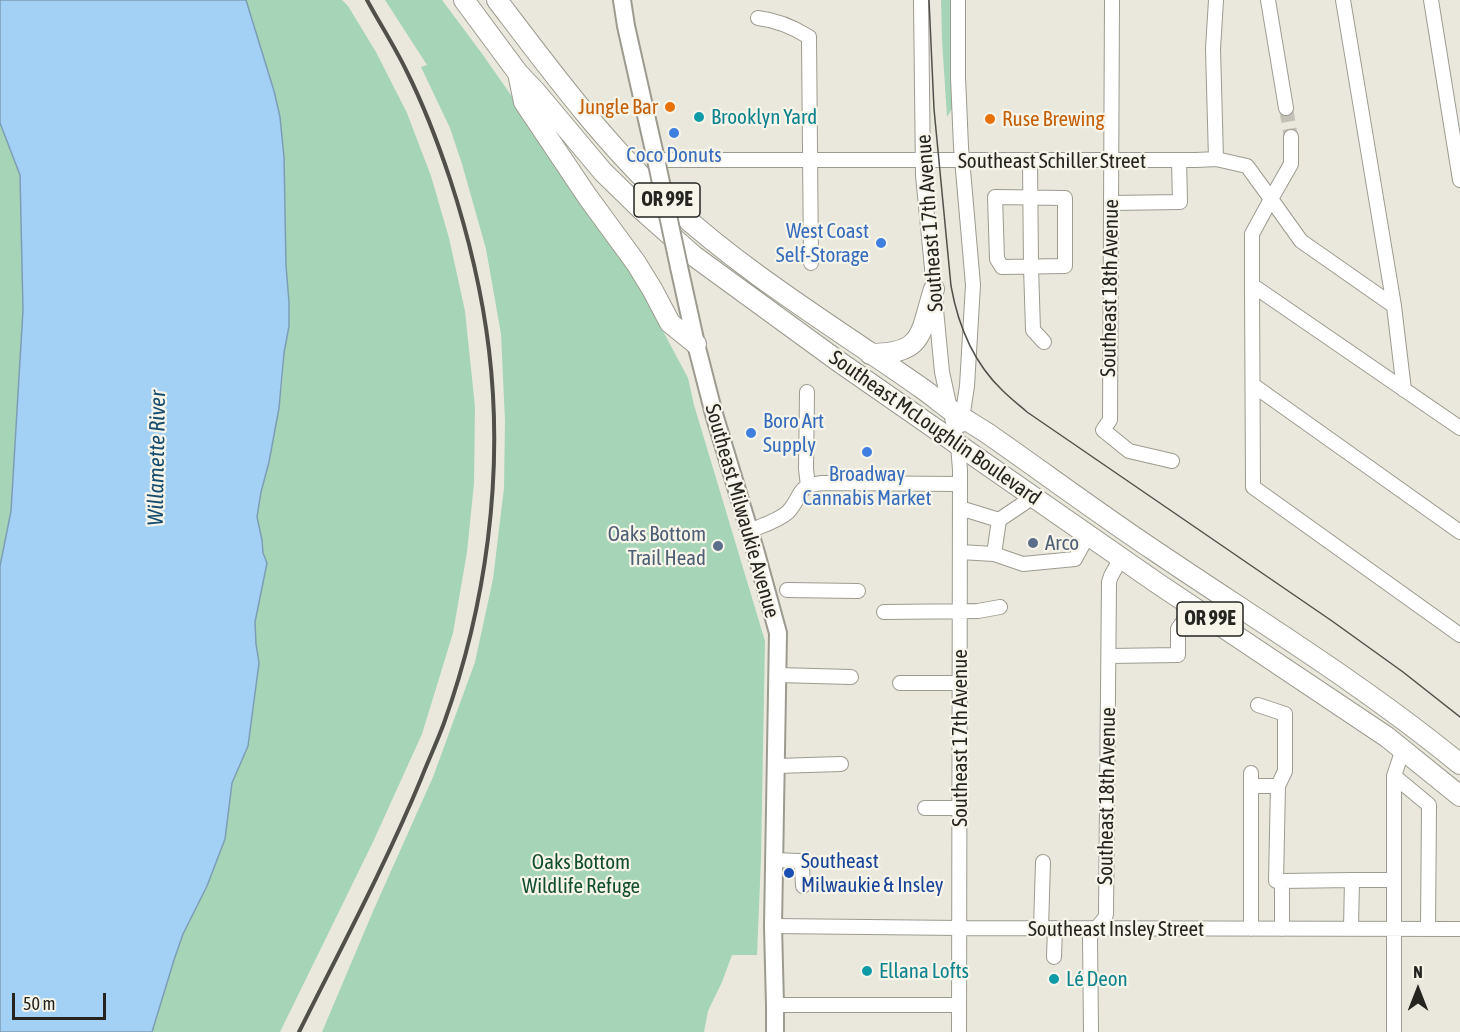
<!DOCTYPE html>
<html>
<head>
<meta charset="utf-8">
<style>
	body { margin:0 }
	#map { position:relative; width:1460px; height:1032px; overflow:hidden; background:#eae8dc; font-family:"Asap Condensed",sans-serif }
	canvas { display:block }
	.north { position:absolute; left:1388px; top:960px; width:60px; height:60px; -webkit-text-stroke:4px #f7f5e9; paint-order:stroke; rotate:0deg; font-size:16px; font-weight:700; line-height:24px; text-align:center; color:#252420 }
	.north::after { content:''; display:block; margin:auto; width:21px; height:27px; background:#252420; clip-path:polygon(50% 0,100% 100%,50% 72%,0 100%) }
	.scale { position:absolute; left:12px; top:993px; width:94px; height:27px; box-sizing:border-box; border:3px solid #252420; border-top:0; padding-left:8px; font-size:18px; line-height:21px; white-space:nowrap; color:#252420; -webkit-text-stroke:4px #f7f5e9; paint-order:stroke }
</style>
</head>
<body>
<div id="map">
<canvas width="1460" height="1032"></canvas>
<div class="north">N</div>
<div class="scale">50 m</div>
</div>
<script>
const g = document.querySelector('canvas').getContext('2d');
g.lineJoin = 'round';
function fill(path, color) { g.fillStyle = color; g.fill(path, 'evenodd'); }
function strokePath(path, color, width, dash) { g.strokeStyle = color; g.lineWidth = width; g.lineCap = dash ? 'butt' : 'round'; g.setLineDash(dash || []); g.stroke(path); }
function write(font, color, halo, rows, align = 'center') {
  g.font = font + ' "Asap Condensed",sans-serif'; g.lineWidth = 4.5; g.setLineDash([]); g.textBaseline = 'middle'; g.strokeStyle = halo; g.fillStyle = color; for (const [text, x, y, turn = 0] of rows) {
    g.save(); g.translate(x, y); g.rotate((+turn || 0) * Math.PI / 180); g.textAlign = isNaN(turn) ? turn : align; if (halo) g.strokeText(text, 0, 0); g.fillText(text, 0, 0); g.restore();
  }
}
const green = new Path2D(`
	M246,0H342L348,6L376,52L407,113L431,176L449,238L465,311L475,407L474,483L467,552L453,633L422,734L373,842L280,1032H152L174,960L183,934L207,886L225,839L232,783L248,746L259,663L256,644L255,622L267,563L263,553L262,540L257,517L261,492L269,462L282,385L284,353L289,326V302L286,266L284,157L280,117L274,91Z
	M385,0H442L483,55L623,256L688,378L694,405L765,641L761,859L757,955H732L722,982L708,1011L704,1032H322L374,909L433,777L475,662L493,579L504,488L505,421L501,334L486,249L462,164L450,128L421,67L427,65Z
	M941,0H954V105L947,117L942,40Z
	M0,123L20,175L23,310L11,511L0,566Z`);
const water = new Path2D(`
	M0,0H246L274,91L280,117L284,157L286,266L289,302V326L284,353L279,408L269,462L261,492L257,517L262,540L263,553L267,563L255,622L256,644L259,663L248,746L232,783L225,839L207,886L183,934L174,960L152,1032H0V566L11,511L23,310L20,175L0,123Z`);
const minorTunnel = new Path2D(`
	M1286,108L1291,137`);
const minor = new Path2D(`
	M921,0L923,175L942,372L958,445L960,470L959,1032
	M958,0V77L961,147L973,285L967,386L961,425
	M1112,0L1110,420L1103,430L1129,451L1172,461
	M1216,0L1213,49L1216,159
	M1268,0L1286,108
	M1343,0L1394,306L1404,390
	M1431,0L1460,180
	M758,18C776,20 793,27 809,37L811,263
	M1291,137V164L1271,199L1301,241L1394,306
	M656,160H1196L1216,159L1247,166L1271,199L1252,234V285L1460,428
	M1030,160L1031,267L1033,330L1044,342
	M995,197L1065,198V266L1002,267L997,259Z
	M1111,203L1180,202L1179,160
	M1252,285L1253,487L1460,635
	M1253,385L1460,532
	M807,392L806,469L808,486
	M960,508L999,520L1033,497
	M749,531C761,526 778,521 788,512C803,496 795,486 822,483L960,484
	M960,552L994,554L999,520
	M994,554L1023,564L1075,559L1088,535
	M787,590L858,591
	M884,612L978,611L1000,607
	M1109,656L1178,655V629L1193,607
	M778,675L851,677
	M900,683H960
	M1258,705L1285,714V771L1278,786
	M776,766L841,764
	M1394,776L1429,805L1428,929
	M1251,786H1278L1276,881
	M925,808H960
	M774,860L799,861L802,866L803,886
	M773,926L960,928L1460,929
	M1041,928L1043,862
	M1251,929V773
	M1282,929V881L1352,880
	M1351,929L1352,880H1394
	M1054,957L1055,928
	M775,1005H959
	M1091,1032L1090,936L1105,918L1106,914L1109,582L1111,576L1121,558
	M1394,1032V776L1403,749`);
const major = new Path2D(`
	M622,0L626,26L657,164
	M679,267L696,344L714,414L756,553L778,633L773,926L775,1005V1032`);
const highway = new Path2D(`
	M464,0L518,73L536,92L603,172L643,211L694,256L838,361L1157,583L1387,737L1460,796
	M497,0C551,71 604,143 670,204C746,274 836,328 920,387C932,395 943,405 955,413C966,420 976,426 987,433C1043,472 1098,513 1155,551C1257,620 1364,685 1460,764
	M518,73L524,102L587,196L636,263L652,289L670,323L696,344
	M870,354C925,354 920,333 934,289`);
const tram = new Path2D(`
	M929,0L934,109L951,286C958,325 974,363 1002,390C1010,398 1019,405 1027,412L1332,621L1403,672L1460,717`);
const rail = new Path2D(`
	M299,1032C341,948 385,866 421,779C428,761 437,742 444,723C486,606 504,475 489,350C482,292 468,234 450,179C438,143 424,106 407,72C395,47 380,24 367,0`);
const majorBridge = new Path2D(`
	M657,164L679,267`);
const markers = [
	[670,107,6,"#e8710a"],
	[699,117,6,"#0f9aa8"],
	[990,119,6,"#e8710a"],
	[674,133,6,"#3f7fe0"],
	[881,243,6,"#3f7fe0"],
	[751,433,6,"#3f7fe0"],
	[867,452,6,"#3f7fe0"],
	[1033,543,6,"#5c6f8a"],
	[718,546,6,"#5c6f8a"],
	[789,873,6,"#1a4fb4"],
	[867,971,6,"#0f9aa8"],
	[1054,979,6,"#0f9aa8"]
];
const shields = [
	[667,200,66],
	[1210,619,66]
];
const shieldNames = [
	["OR 99E",667,200],
	["OR 99E",1210,619]
];
const foodNames = [
	["Jungle Bar",658,107],
	["Ruse Brewing",1002,119,"left"]
];
const cultureNames = [
	["Brooklyn Yard",711,117],
	["Ellana Lofts",879,971],
	["Lé Deon",1066,979]
];
const shopNames = [
	["Coco Donuts",674,155],
	["West Coast",869,231,"right"],
	["Self-Storage",869,255,"right"],
	["Boro Art",763,421,"left"],
	["Supply",763,445,"left"],
	["Broadway",867,474],
	["Cannabis Market",867,498]
];
const streetNames = [
	["Southeast Schiller Street",1052,161],
	["Southeast 17th Avenue",930,223,-94],
	["Southeast 18th Avenue",1110,288,-89],
	["Southeast McLoughlin Boulevard",935,428,35],
	["Southeast Milwaukie Avenue",742,511,74],
	["Southeast 17th Avenue",960,738,-90],
	["Southeast 18th Avenue",1107,796,-89],
	["Southeast Insley Street",1116,929]
];
const serviceNames = [
	["Oaks Bottom",706,534],
	["Trail Head",706,558],
	["Arco",1045,543,"left"]
];
const transitNames = [
	["Southeast",801,861],
	["Milwaukie & Insley",801,885]
];
const parkNames = [
	["Oaks Bottom",581,862],
	["Wildlife Refuge",581,886]
];
const waterNames = [
	["Willamette River",157,458,-89]
];
fill(green, '#a5d5b6');
fill(water, '#a3d1f6');
strokePath(water, '#7d9db6', 1.5);
strokePath(minorTunnel, '#c3c1b6', 14, [14, 7]);
strokePath(minor, '#9d9b90', 16);
strokePath(major, '#9d9b90', 20);
strokePath(highway, '#9d9b90', 22);
strokePath(minor, '#fff', 14);
strokePath(major, '#fff', 16);
strokePath(highway, '#fff', 20);
strokePath(tram, '#504f49', 1.5);
strokePath(rail, '#504f49', 4);
strokePath(majorBridge, '#9d9b90', 20, []);
strokePath(majorBridge, '#fff', 16);
for (const [x, y, r, color] of markers) { const dot = new Path2D(); dot.arc(x, y, r, 0, 2 * Math.PI); g.fillStyle = color; g.fill(dot); strokePath(dot, '#f7f5e9', 2); }
for (const [x, y, w] of shields) { const box = new Path2D(); box.roundRect(x - w / 2, y - 17, w, 34, 4.5); g.fillStyle = '#f7f5e9'; g.fill(box); strokePath(box, '#252420', 1.5); }
write('bold 20px', '#252420', null, shieldNames);
write('21px', '#c56008', '#f7f5e9', foodNames, 'right');
write('21px', '#0d838f', '#f7f5e9', cultureNames, 'left');
write('21px', '#366cbe', '#f7f5e9', shopNames);
write('21px', '#252420', '#f7f5e9', streetNames);
write('21px', '#4e5e75', '#f7f5e9', serviceNames, 'right');
write('21px', '#164399', '#f7f5e9', transitNames, 'left');
write('21px', '#114d2f', '#f7f5e9', parkNames);
write('italic 22px', '#174c6f', '#f7f5e9', waterNames);
</script>
</body>
</html>
